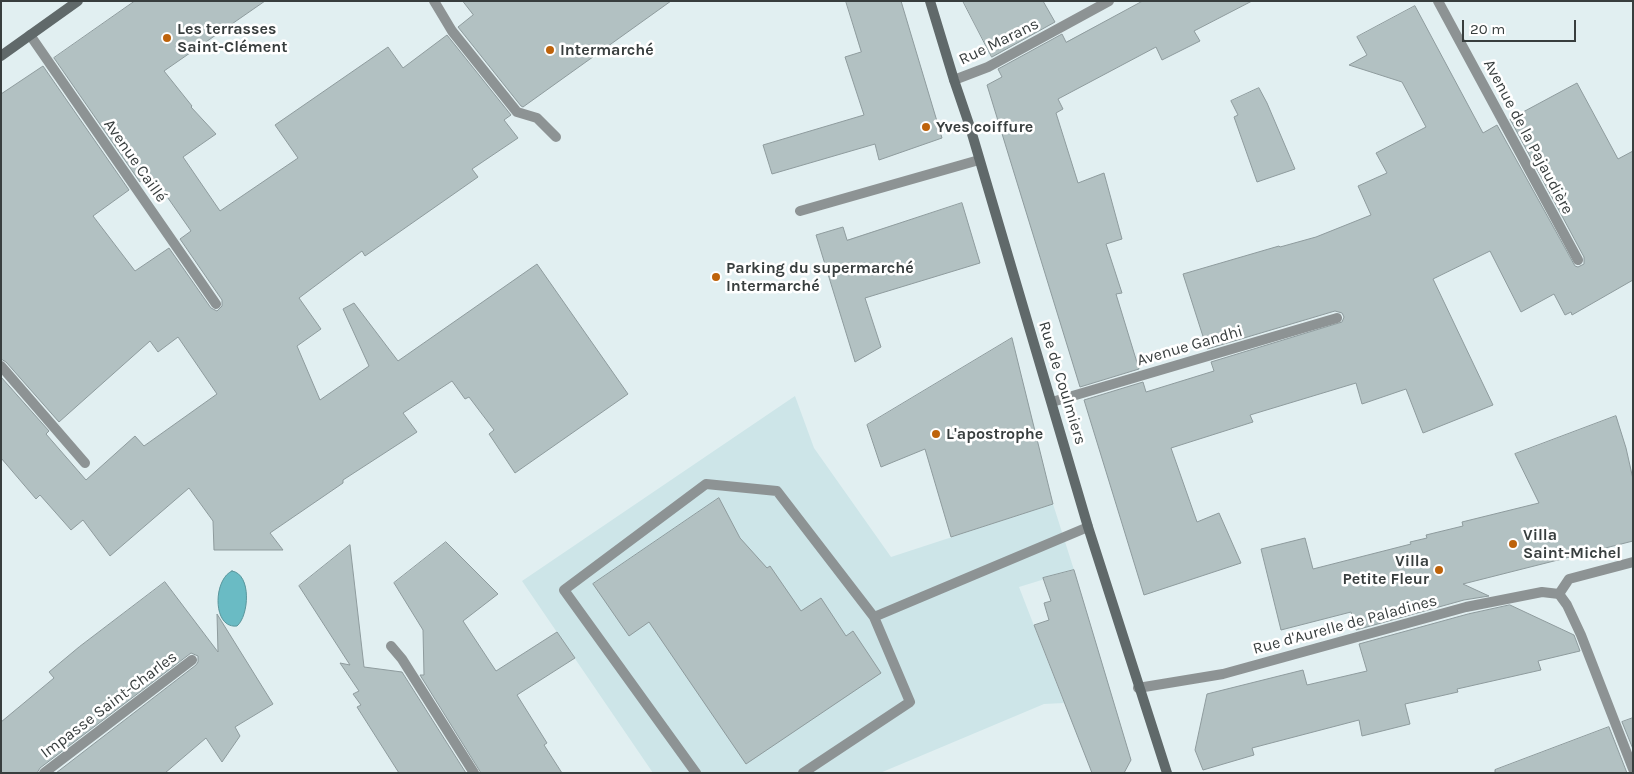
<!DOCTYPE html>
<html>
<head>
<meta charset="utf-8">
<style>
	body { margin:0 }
	#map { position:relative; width:1634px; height:774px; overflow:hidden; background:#e1eff1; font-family:Karla,sans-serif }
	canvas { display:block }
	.frame { position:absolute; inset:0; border:2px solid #383e3e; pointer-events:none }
	.scale { position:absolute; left:1462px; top:20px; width:114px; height:22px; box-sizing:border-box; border:2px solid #383e3e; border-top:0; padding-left:6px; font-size:15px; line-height:18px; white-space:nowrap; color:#383e3e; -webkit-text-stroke:4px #fff; paint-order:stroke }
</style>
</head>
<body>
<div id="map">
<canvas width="1634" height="774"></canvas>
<div class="frame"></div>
<div class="scale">20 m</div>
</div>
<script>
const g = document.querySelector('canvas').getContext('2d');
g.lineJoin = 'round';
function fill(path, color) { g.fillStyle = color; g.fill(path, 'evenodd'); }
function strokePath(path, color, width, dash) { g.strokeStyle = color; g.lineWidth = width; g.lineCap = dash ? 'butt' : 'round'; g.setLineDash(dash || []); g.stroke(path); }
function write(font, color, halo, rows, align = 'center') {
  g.font = font + ' Karla,sans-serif'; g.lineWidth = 5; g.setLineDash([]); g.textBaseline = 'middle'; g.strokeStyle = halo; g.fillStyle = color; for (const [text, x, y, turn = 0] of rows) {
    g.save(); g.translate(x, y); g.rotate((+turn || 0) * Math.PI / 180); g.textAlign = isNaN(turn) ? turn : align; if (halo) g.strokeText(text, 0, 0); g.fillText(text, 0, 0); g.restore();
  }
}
const built = new Path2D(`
	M795,396L814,448L891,557L1053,504L1074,570L1019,587L1064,703L1044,704L880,773H653L522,581Z`);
const water = new Path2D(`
	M232,571C252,574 249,616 237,626C212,629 213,579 232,571Z`);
const building = new Path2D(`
	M135,1H265L164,71L192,106L191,107L216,134L183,157L220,211L298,158L275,125L388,47L403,68L447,35L511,115L504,120L518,138L472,169L478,177L365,256L362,251L299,298L321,329L297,346L320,400L369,366L343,309L354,303L398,361L537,264L628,394L515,473L489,434L494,430L469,397L465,399L452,381L403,413L417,432L343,480V483L270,533L283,550H214L213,521L189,488L110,556L83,520L71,530L40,495L36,499L1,458V377L49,431L46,434L86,480L135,436L144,446L217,394L178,337L158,352L150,341L59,422L6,362L1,359V94L43,66L129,190L93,216L135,271L169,248L211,308L217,311L222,306V300L180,239L191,231L154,178L149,182L146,178L140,182L54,58Z
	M463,1H671L523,107L521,106L458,27L473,15Z
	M846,1H901L942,138L879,160L875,144L772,174L763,145L864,115L845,57L861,52Z
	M963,1H1043L1055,22L992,57Z
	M1143,1H1252L1194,31L1200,41L1162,60L1156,47L1058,99L1063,109L1056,113L1078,183L1104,173L1122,239L1106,244L1122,293L1116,294L1139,369L1080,387L987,85L1002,77L998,69L1062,34L1066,42Z
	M1415,6L1483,133L1497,125L1575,266L1578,267L1584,264V257L1510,119L1577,83L1618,159L1633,151V280L1572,315L1571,312L1565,315L1554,294L1521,312L1490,251L1433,279L1493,405L1423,433L1406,389L1362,404L1356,383L1250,415L1253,422L1171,448L1197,522L1219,513L1241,563L1144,595L1084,400L1143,382L1146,392L1214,371L1211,362L1342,322L1344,317L1342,313L1335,311L1207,349L1183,274L1279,246L1280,247L1316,237L1371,215L1358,186L1387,173L1376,153L1426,127L1402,82L1349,65L1367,55L1357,37Z
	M1259,88L1267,103L1295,169L1257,182L1234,117L1238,115L1231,101Z
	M962,203L980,263L865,298L881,347L855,362L816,235L843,227L847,240Z
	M1012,338L1053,504L951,537L925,449L881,467L867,425Z
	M1616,416L1626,448L1633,479V541L1463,584L1489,596L1464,600L1356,630L1351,612L1281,630L1261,549L1305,538L1313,569L1411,544L1410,542L1427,538L1426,535L1463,526L1462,522L1539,503L1515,454Z
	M719,498L740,538L767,568L770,566L801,611L821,598L846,636L853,631L881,673L746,764L649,622L629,636L593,584Z
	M446,542L498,594L463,621L496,671L557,632L575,658L517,695L547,743L544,745L562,773H481L420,675H424L423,630L394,583Z
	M350,545L364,667L402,672L466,773H399L357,707L361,705L353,694L359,691L340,663L350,665L299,586Z
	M1074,570L1131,760L1124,773H1092L1034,625L1049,620L1044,603L1051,601L1043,578Z
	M165,582L218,652L217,614L273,704L235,727L240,736L222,762L206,738L165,773H56L196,665L198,662V656L191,653L40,768L37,773H1V722L54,678L49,672L79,647Z
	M1510,605L1574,635L1580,651L1538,661L1541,670L1457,689L1458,692L1405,704L1410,724L1362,736L1359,720L1252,748L1254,755L1203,770L1195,750L1207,694L1303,670L1307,685L1367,671L1359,644L1468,614Z
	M1633,718V749L1622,722Z
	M1609,727L1627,773H1495V770Z`);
const lane = new Path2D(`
	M434,1L452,31L517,112L537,118L556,137
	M30,35L216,304
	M954,80L988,67L1109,1
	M1,366L85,463
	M1559,594L1569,579L1633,562
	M874,617L1088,527
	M696,773L564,590L706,484L777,491L874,617L910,702L803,773`);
const street = new Path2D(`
	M1438,1L1578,260
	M800,211L979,160
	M1052,402L1337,318
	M391,646L402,659L474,773
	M1138,688L1223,674L1466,607L1542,592L1559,594L1567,605L1581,635L1633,769
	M44,773L192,660`);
const secondary = new Path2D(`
	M930,1L954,80L970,127L1088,527L1167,773
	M1,56L78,1`);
const markers = [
	[167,38,5,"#be630b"],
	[550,50,5,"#be630b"],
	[926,127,5,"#be630b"],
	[716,277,5,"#be630b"],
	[936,434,5,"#be630b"],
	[1513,544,5,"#be630b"],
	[1439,570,5,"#be630b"]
];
const poiNames = [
	["Les terrasses",177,29],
	["Saint-Clément",177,47],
	["Intermarché",560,50],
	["Yves coiffure",936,127],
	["Parking du supermarché",726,268],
	["Intermarché",726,286],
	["L'apostrophe",946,434],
	["Villa",1523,535],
	["Saint-Michel",1523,553],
	["Villa",1429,561,"right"],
	["Petite Fleur",1429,579,"right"]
];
const streetNames = [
	["Rue Marans",999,42,-26],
	["Avenue de la Pajaudière",1528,137,62],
	["Avenue Caillé",135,161,55],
	["Avenue Gandhi",1190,346,-16],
	["Rue de Coulmiers",1062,383,73],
	["Rue d'Aurelle de Paladines",1345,625,-15],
	["Impasse Saint-Charles",109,705,-37]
];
fill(built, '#cde5e8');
fill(water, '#6abbc4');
strokePath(water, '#5b969c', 1);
fill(building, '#b2c1c2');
strokePath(building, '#8e9b9d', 1);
strokePath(lane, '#8d9394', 10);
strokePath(street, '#8d9394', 10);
strokePath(secondary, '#60696a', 10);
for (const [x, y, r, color] of markers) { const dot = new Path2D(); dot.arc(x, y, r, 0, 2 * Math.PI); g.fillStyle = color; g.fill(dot); strokePath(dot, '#fff', 2); }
write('bold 16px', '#383e3e', '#fff', poiNames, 'left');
write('16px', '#383e3e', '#fff', streetNames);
</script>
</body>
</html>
